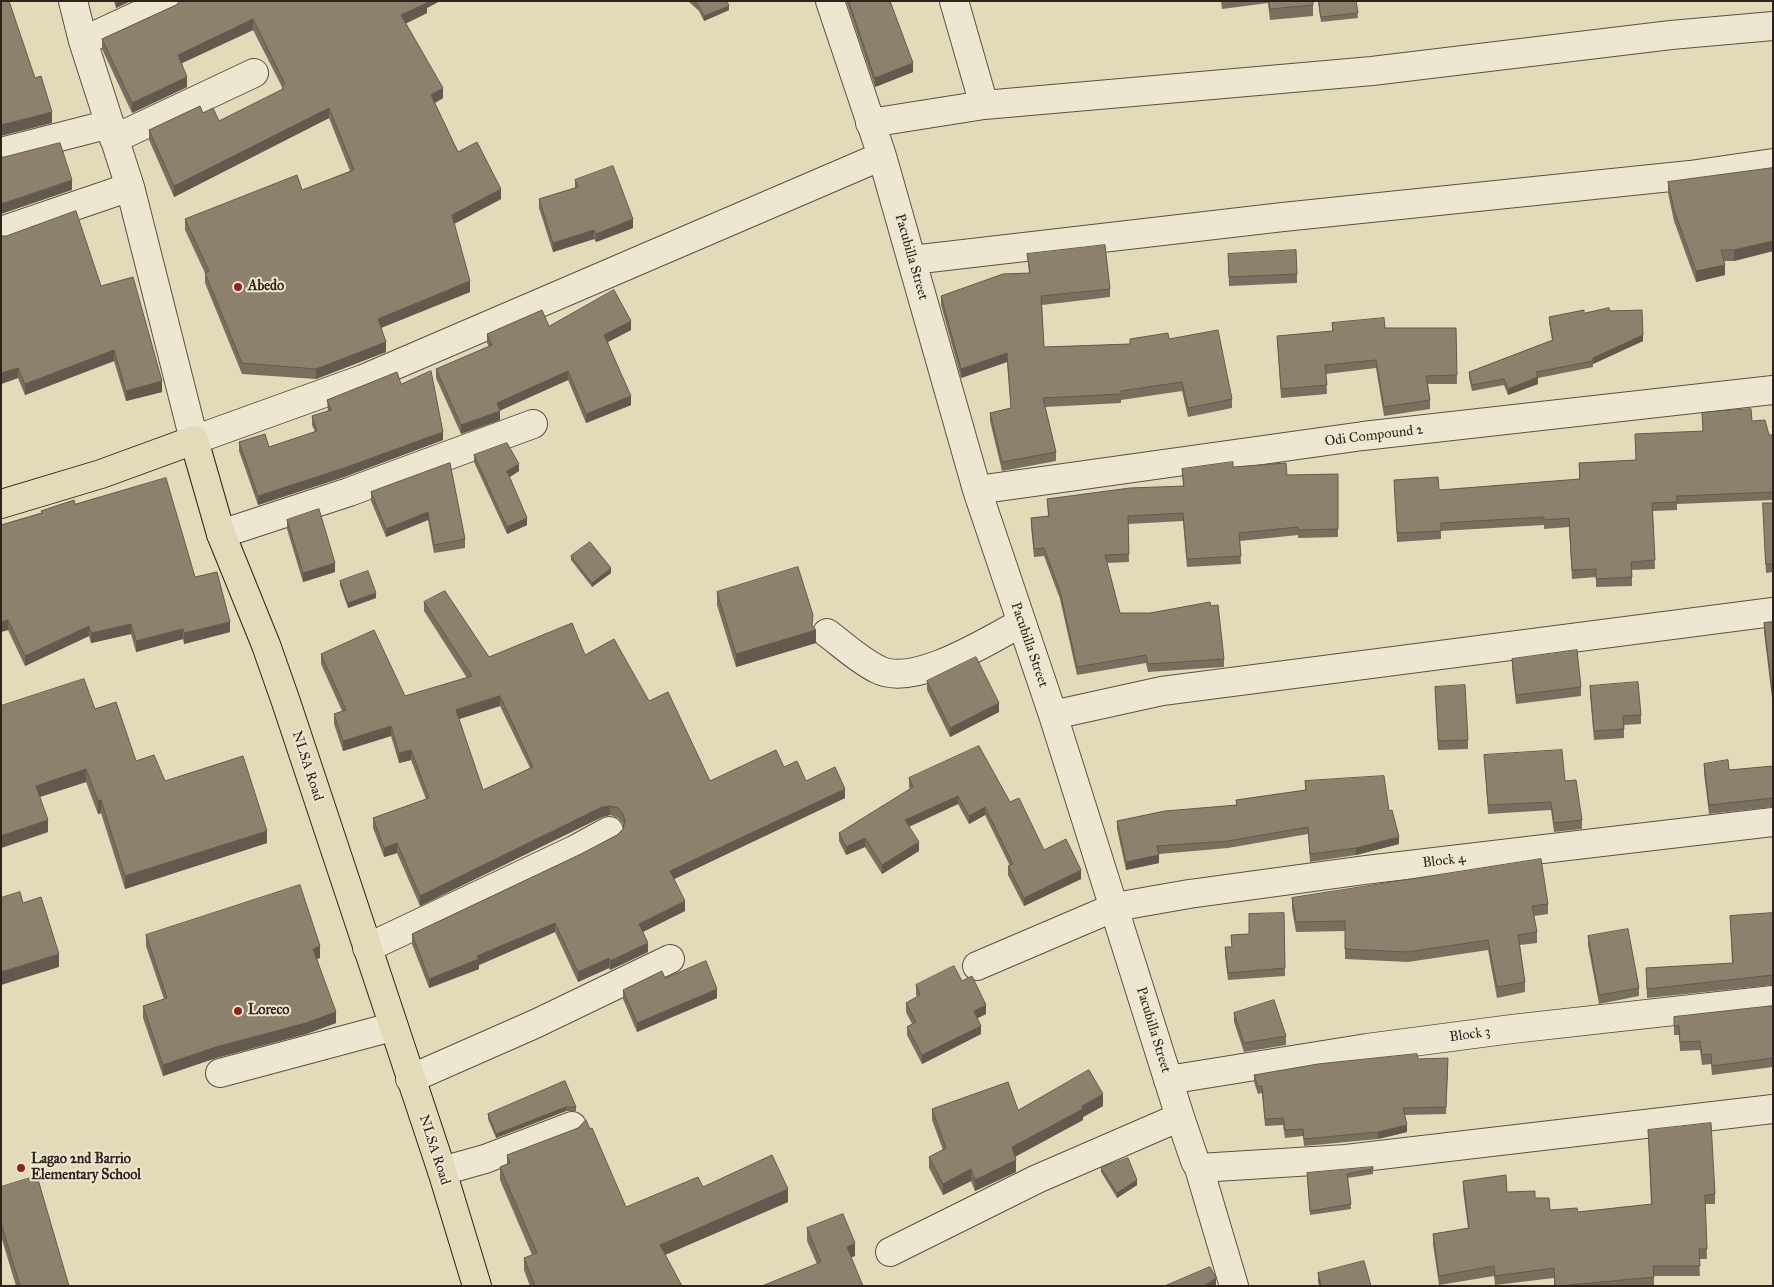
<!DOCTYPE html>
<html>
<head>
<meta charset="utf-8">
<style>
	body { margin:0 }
	#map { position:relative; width:1774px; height:1287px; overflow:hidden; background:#e3daba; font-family:"IM FELL Great Primer",serif }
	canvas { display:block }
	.frame { position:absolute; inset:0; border:2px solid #2f211c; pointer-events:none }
</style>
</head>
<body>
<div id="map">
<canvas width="1774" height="1287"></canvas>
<div class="frame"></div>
</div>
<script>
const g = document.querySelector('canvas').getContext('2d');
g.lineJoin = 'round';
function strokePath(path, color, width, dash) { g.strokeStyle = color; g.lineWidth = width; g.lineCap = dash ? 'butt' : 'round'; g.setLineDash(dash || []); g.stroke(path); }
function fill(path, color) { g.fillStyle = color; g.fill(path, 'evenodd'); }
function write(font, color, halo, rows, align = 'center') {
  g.font = font + ' "IM FELL Great Primer",serif'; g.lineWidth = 4; g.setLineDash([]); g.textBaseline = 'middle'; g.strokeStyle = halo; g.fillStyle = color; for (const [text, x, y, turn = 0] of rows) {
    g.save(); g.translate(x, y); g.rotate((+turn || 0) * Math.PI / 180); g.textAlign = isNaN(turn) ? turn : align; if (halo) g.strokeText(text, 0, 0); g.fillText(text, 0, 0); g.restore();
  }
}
const minor = new Path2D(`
	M73,1L83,41L130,187L194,440L363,379L882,156
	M830,1L882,156L977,490L1053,715L1180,1117L1195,1161L1199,1168L1234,1286
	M954,1L984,105
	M83,41L169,1
	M870,123L984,105L1372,71L1671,35L1773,26
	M114,139L254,73
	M1,152L110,124
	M1,231L130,187
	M912,260L1283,217L1690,175L1773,163
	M977,490L1363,436L1773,390
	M221,534L349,492L533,424
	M827,633C843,645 859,660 877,669C913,689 989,640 1021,623
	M1053,715L1162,691L1773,612
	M367,948L574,850L609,831
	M977,966L1115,907L1189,894L1365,870L1773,822
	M220,1073L392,1027
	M410,1079L535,1024L670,959
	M1168,1080L1367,1048L1512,1029L1773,1000
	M1199,1168L1346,1159L1773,1109
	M442,1171L485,1159L572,1126
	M890,1252L1037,1179L1180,1117`);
const major = new Path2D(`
	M1,504L101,474L194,440L221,534L266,645L286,702L442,1171L477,1286`);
const wall = new Path2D(`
	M114,1H131L116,8Z
	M180,1H440L427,8V13L406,23L443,98L435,103L458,152L501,199L454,224L470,292L381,328L386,352L316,379L242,374L205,283V273L185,230V219L302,190L350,171L329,118L174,197L149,140V130L203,113L219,121L282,90V87L253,30L182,63L187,87L132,113L102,49V39L176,5Z
	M688,1H727L729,10L704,21L699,11Z
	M846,1H890L913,72L875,87Z
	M1221,1H1313V16L1270,20L1268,3L1222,9Z
	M1318,1H1356L1358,18L1321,22Z
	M1773,168V251L1734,261H1724L1725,275L1696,282L1674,221L1668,193V182Z
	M575,180L633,228L596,242L594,239L553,252L539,208V199L575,188Z
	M1,236L101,286L162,392L126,401L114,361L25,395L18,378L1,384Z
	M1027,254L1110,289V297L1042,305L1044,347L1130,344V339H1169L1232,399V408L1188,417L1182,391L1121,400V403L1045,407L1056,452V461L1002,471L990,421V413L1011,408L1007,362L961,378L941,305V296L1029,273Z
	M1228,254L1297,274V283L1229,286Z
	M1610,311L1643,341L1593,364V367L1538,378V384L1508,395L1504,385L1472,391L1469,378V372L1552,340L1549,323V317Z
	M1332,323L1385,328H1456L1457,384H1428L1430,400V409L1384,416L1376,368L1326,374L1327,394L1281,398L1277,336L1332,331Z
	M549,326L631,330L608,342L631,405L586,423L568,380L500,410V420L461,434L436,378V369L489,347L487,343V334Z
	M401,384L443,440L344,477L258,505L239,451V442L269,447L315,432L312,425V416L328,411L327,400Z
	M1752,421L1773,438V500L1677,504V510L1653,511L1655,569L1632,570V586L1596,587V577L1572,579L1569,527L1544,529V525L1441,531V539L1397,542L1394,480L1439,490L1579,479V463L1636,460L1702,431Z
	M474,455L519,471L509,477L527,525L507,534L474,462Z
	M450,463L465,539V548L434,553L428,520L386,537L371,501V492Z
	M1233,467L1287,475L1338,474V537L1298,538V535L1240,541L1241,564L1187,567L1183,521L1128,524L1129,562L1107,563L1120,613H1150L1211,606L1224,659V667L1148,672L1146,663L1077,675L1060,599L1044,556L1034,557L1031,526V518L1048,516L1047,499L1183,486L1182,469Z
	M1763,503H1773V572L1766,573Z
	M75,504L195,577L230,632L184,644L183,639L136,652L131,634L91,643L89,636L25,666L8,630L1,632V525L41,513V511Z
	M287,520L335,572L303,582L287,529Z
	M571,556L611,573L592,587L571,560Z
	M340,581L376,598L348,608L340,585Z
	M717,592L812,625L816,643L736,667L717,605Z
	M424,602L489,657L585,655L649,701L710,781L784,767L806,781L845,798L674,879L685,911L642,932L648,952L610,970L609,968L578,982L555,932L479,965V969L429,988L412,944V934L581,854L617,835L623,829V824L618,818L610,815L602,817L420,906L397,853L384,857L373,828V818L426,799L411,760L399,763L391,736L343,751L334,724V714L342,711L321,664V654L405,696L467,678L424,611ZM500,706L530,768L483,790L459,719Z
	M1773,622V698H1772L1764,632V623Z
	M1512,659L1581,687V696L1516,704L1512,668Z
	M927,681L999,712L950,737L927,690Z
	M1590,686L1641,715V724L1624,725V738L1594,740L1590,695Z
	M1435,687L1468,740V749L1438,750Z
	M1,706L95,709L136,761L165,781L267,843L125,889L101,813L98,814L86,782L40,797L48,832L1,848Z
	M1484,755L1582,820V829L1554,832L1551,810L1488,814Z
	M1704,764L1729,770L1773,766V807L1709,814L1704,773Z
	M909,778L1010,802L1044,850L1081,879L1024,906L1008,875V866H1010L985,815L969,824L958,804L909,827L919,851L882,874L865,847L846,855L839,841V833L910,789L909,787Z
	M1305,781L1389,811L1399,844L1356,855L1310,862L1308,834L1228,848L1159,854V863L1126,870L1117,829V821L1236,805V800L1305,790Z
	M1292,898L1548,904V914L1534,916L1537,932V943L1520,945L1525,982V992L1497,998L1488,950L1408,962L1345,959V931L1296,932L1292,909Z
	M1284,913L1285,976L1228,980L1225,955V947H1232L1231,935L1249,934Z
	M1773,913V985L1647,998L1646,968L1732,963L1730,916Z
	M146,935L320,958L317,959L336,1023L306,1034L216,1058L163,1076L143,1018V1006L164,999L146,946Z
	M1588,936L1639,988V996L1599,1004L1588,945Z
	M962,981L986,1014L977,1018L981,1034L922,1064L907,1035V1027L912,1024L906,1012V1003L917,997L916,994V985Z
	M623,990L717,998L637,1032L623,999Z
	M1773,1006V1067L1712,1075L1711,1064L1702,1065L1700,1050L1680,1051L1679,1035H1674V1017Z
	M1234,1013L1286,1036V1045L1244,1052L1234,1022Z
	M1418,1059L1448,1065L1446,1114L1405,1115L1407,1132L1378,1139L1304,1146L1303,1136L1285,1138L1283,1125L1265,1126L1262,1093L1258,1094L1254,1082V1075Z
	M565,1081L576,1107V1111H566L496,1138L488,1119V1114Z
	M1103,1106L1083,1117V1120L1015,1157L1016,1172L975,1191L971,1181L943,1195L929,1168V1157L943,1150L932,1120V1109L1018,1110Z
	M1648,1130L1715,1194V1204H1705L1707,1259H1699L1700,1276H1654V1286H1554V1278L1495,1285L1494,1276L1439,1285L1433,1244V1234L1468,1228L1463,1190V1181L1507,1192L1535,1198L1550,1210L1578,1212L1651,1204Z
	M507,1155L626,1207L703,1187L788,1202L665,1255L682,1286H530L524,1270V1258L532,1255L500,1180V1167L507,1164Z
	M1101,1168L1137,1185L1117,1198L1101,1172Z
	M1373,1169V1174L1348,1178L1351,1209L1310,1215L1307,1173Z
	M1,1187L69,1286H16L1,1236Z
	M807,1228L855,1256L851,1257L817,1264L807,1241Z
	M1318,1273L1371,1286H1319L1318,1282Z`);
const shadedWall = new Path2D(`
	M116,1H131L116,8Z
	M425,1H440L427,8V13L401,26V15Z
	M729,6V10L704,21V16Z
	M253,19V30L178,65V55Z
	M913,63V72L875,87V78Z
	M187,77V87L132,113V103Z
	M443,88V98L431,105V95Z
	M329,108V118L174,197V186Z
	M52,112V123L1,136V125Z
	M72,180V190L1,214V204Z
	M501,189V199L452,225V215Z
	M633,219V228L596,242V234Z
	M594,230V239L553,252V243Z
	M1773,241V251L1734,261V250Z
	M1725,265V275L1696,282V271Z
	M470,281V292L378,329V319Z
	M631,321V330L604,344V335Z
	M1643,335V341L1593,364V358Z
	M386,342V352L316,379V369Z
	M114,350V361L25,395V384Z
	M1007,353V362L961,378V369Z
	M18,368V378L1,384V373Z
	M568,371V380L497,412V403Z
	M1538,377V384L1508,395V389Z
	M162,381V392L126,401V391Z
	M631,396V405L586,423V414Z
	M500,411V420L461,434V425Z
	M443,432V440L344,477L258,505V496Z
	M519,464V471L507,479V471Z
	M428,512V520L386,537V529Z
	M527,518V525L507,534V527Z
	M335,563V572L303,582V573Z
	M611,568V573L592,587V583Z
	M376,593V598L348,608V603Z
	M8,620V630L1,632V622Z
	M230,622V632L184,644V633Z
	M131,624V634L91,643V633Z
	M89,626V636L25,666V656Z
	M183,629V639L136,652V641Z
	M816,630V643L736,667V654Z
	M500,696V706L456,720V710Z
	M999,703V712L950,737V728Z
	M391,726V736L343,751V741Z
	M411,750V760L399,763V753Z
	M86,769V782L36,798V786Z
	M845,789V798L670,881V871Z
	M958,796V804L905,828V820Z
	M101,800V813L98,814V801Z
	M610,806V815L602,817L420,906V896L602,807Z
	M985,807V815L969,824V816Z
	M48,820V832L1,848V836Z
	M267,831V843L125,889V876Z
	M1399,837V844L1356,855V848Z
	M865,838V847L846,855V847Z
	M919,842V851L882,874V865Z
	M397,843V853L384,857V848Z
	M1159,855V863L1126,870V862Z
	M1081,870V879L1024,906V898Z
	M685,901V911L639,934V924Z
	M555,923V932L479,965V969L429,988V979L477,956Z
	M648,943V952L610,970V961Z
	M320,946V958L313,960V949Z
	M59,954V967L1,985V972Z
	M609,958V968L578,982V972Z
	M717,989V998L637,1032V1023Z
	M986,1005V1014L974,1020V1011Z
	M336,1012V1023L306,1034L216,1058L163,1076V1065L216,1047Z
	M981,1026V1034L922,1064V1055Z
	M1103,1094V1106L1083,1117V1120L1012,1158V1147Z
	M566,1107V1111L496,1138V1134Z
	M1407,1125V1132L1378,1139V1132Z
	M1016,1160V1172L975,1191V1180Z
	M971,1169V1181L943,1195V1184Z
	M1137,1180V1185L1117,1198V1193Z
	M788,1189V1202L660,1257V1245Z
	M855,1243V1256L847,1259V1247Z
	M1216,1278V1285L1204,1286Z`);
const building = new Path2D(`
	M1,1H9L35,78L41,76L52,112L1,125Z
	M180,1H426L427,3L401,15L443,88L431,95L458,152L477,142L501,189L452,215L470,281L378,319L386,342L316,369L242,363L205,273L209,271L185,219L297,175L302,190L354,170L329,108L174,186L149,130L200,106L203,113L213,108L219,121L283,89L282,86L285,84L253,19L178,55L187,77L132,103L102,39L176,5Z
	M694,1H727L729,6L704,16L699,6Z
	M849,1H890L913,63L875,78Z
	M1269,1H1313V5L1270,9Z
	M1319,1H1356L1358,13L1321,17Z
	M60,143L72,180L1,204V157H4Z
	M613,166L633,219L596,234L594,230L553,243L539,199L578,187L575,180Z
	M1773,168V241L1734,250H1721L1725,265L1696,271L1674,210L1668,182Z
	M76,211L101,286L133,277L162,381L126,391L114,350L25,384L18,368L1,373V236H6Z
	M1105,245L1110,289L1041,296L1044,347L1130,344V339L1168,333L1169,339L1218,330L1232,399L1188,408L1182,382L1121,391V394L1043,398L1056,452L1002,462L990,413L1011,408L1007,353L961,369L941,296L1003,274L1030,273L1027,254Z
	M1296,250L1297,274L1229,277L1228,254Z
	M614,290L631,321L604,335L631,396L586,414L568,371L497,403L500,411L461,425L436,369L492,345L487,334L542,310L549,326Z
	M1609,308L1610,311L1642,310L1643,335L1593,358V361L1536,372L1538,377L1508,389L1504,379L1472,385L1469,372L1553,340L1549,317L1584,310V313Z
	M1384,318L1385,328H1456L1457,375L1426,376L1430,400L1384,407L1376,360L1325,365L1327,385L1281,389L1277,336L1333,331L1332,323Z
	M431,371L443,432L344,468L258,496L239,442L265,434L269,447L317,431L312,416L331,410L327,400L397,372L401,384Z
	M1751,409L1752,421L1765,420L1769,435H1772V438H1773V492L1677,496V502L1652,503L1655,560L1631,562L1632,577L1596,579V569L1572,570L1569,518L1544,520V517L1441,523V531L1397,533L1394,480L1438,477L1439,490L1580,479L1579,463L1636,460L1635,434L1703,431L1702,413Z
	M507,443L519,464L507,471L527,518L507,527L474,455Z
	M1233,462V467L1286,463L1287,475L1338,474V529L1298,530V527L1239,533L1241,556L1187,559L1183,513L1128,516L1129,554L1105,555L1120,613H1150L1210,602L1211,606L1218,605L1224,659L1148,664L1146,655L1077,667L1060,591L1044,548L1034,549L1031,518L1049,516L1047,499L1130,488L1184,486L1182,469Z
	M450,463L465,539L434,545L428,512L386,529L371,492Z
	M166,478L195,577L217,572L230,622L184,633L183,629L136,641L131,624L91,633L89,626L25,656L8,620L1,622V525L42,513L41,511L74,500L75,504Z
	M1763,503H1773V564H1766Z
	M319,509L335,563L303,573L287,520Z
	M590,542L611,568L592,583L571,556Z
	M798,567L813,615L812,625L816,630L736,654L717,592Z
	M368,571L376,593L348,603L340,581Z
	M445,591L489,657L572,623L585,655L614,639L649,701L668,692L710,781L776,750L784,767L797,761L806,781L835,767L845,789L670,871L685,901L639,924L648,943L610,961L609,958L578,972L555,923L477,956L479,959L429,979L412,934L581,854L617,835L623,829L625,821L623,814L618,808L610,806L602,807L420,896L397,843L384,848L373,818L429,798L411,750L399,753L391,726L343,741L334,714L346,710L321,654L374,630L405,696L472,676L424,602ZM500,696L533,767L483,790L456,710Z
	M1773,622V690H1772L1764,623Z
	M1577,650L1581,687L1516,695L1512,659Z
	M976,657L999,703L950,728L927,681Z
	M84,679L95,709L116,702L136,761L154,755L165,781L243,756L267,831L125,876L101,800L98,801L86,769L36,786L48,820L1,836V706Z
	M1638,682L1641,715L1623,716L1624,729L1594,731L1590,686Z
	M1465,685L1468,740L1438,741L1435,687Z
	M979,746L1010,802L1019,798L1044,850L1066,839L1081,870L1024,898L1008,866L1013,864L985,807L969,816L958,796L905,820L919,842L882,865L865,838L846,847L839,833L913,787L909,778Z
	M1562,750L1565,781L1576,780L1582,820L1554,823L1551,802L1488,805L1484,755Z
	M1728,760L1729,770L1773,766V798L1709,805L1704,764Z
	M1384,776L1389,811L1392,810L1399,837L1356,848L1310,854L1308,827L1228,841L1157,846L1159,855L1126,862L1117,821L1165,811L1237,805L1236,800L1306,790L1305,781Z
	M1541,859L1548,904L1532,906L1537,932L1518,935L1525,982L1497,987L1488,940L1408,952L1345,949V921L1296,922L1292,898Z
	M300,885L320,946L313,949L336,1012L306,1023L216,1047L163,1065L143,1006L167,998L146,935Z
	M20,892L23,903L41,897L59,954L1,972V898Z
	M1284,913L1285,968L1228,973L1225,947H1232L1231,935L1249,934V914Z
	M1773,913V975L1647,989L1646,968L1733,963L1730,916Z
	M1628,929L1639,988L1599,995L1588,936Z
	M706,961L717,989L637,1023L623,990L662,971L665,978Z
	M954,966L962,981L972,976L986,1005L974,1011L981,1026L922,1055L907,1027L916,1022L906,1003L920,995L916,985Z
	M1274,1000L1286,1036L1244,1043L1234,1013Z
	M1773,1006V1058L1712,1066L1711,1054L1702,1055L1700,1041L1680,1042L1679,1026H1674V1017Z
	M1417,1054L1418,1059L1448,1058L1446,1107L1403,1108L1407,1125L1378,1132L1304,1139L1303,1129L1285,1130L1283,1118L1265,1119L1262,1086L1258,1087L1254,1075L1318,1064Z
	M1089,1070L1103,1094L1082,1106L1083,1109L1012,1147L1016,1160L975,1180L971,1169L943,1184L929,1157L946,1148L932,1109L1008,1082L1018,1110Z
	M565,1081L576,1107H566L496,1134L488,1114Z
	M586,1120L590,1129L592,1128L626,1207L698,1177L703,1187L772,1155L788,1189L660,1245L682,1286H535L524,1258L537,1253L500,1167L510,1163L507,1155L578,1128Z
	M1711,1123L1715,1194L1705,1195L1707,1249H1699L1700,1266H1653L1654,1277L1560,1286H1555L1554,1268L1495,1276L1494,1266L1439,1276L1433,1234L1469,1228L1463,1181L1506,1175L1507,1192L1535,1191V1198H1549L1550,1210L1577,1208L1578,1212L1652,1204L1648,1130Z
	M1128,1158L1137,1180L1117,1193L1101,1168Z
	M1373,1167V1169L1347,1174L1351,1204L1310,1211L1307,1173Z
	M37,1176L69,1286H20L1,1223V1187Z
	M843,1214L855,1243L847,1247L863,1286H762L821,1262L807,1228Z
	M1364,1261L1371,1286H1321L1318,1273Z
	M1210,1267L1216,1278L1204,1286H1165Z`);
const markers = [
	[238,287,5,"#8f2418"],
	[238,1011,5,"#8f2418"],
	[21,1168,5,"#8f2418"]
];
const streetNames = [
	["Pacubilla Street",911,257,74],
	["Odi Compound 2",1374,436,-7],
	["Pacubilla Street",1029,645,71],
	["NLSA Road",307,766,72],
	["Block 4",1444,861,-7],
	["Pacubilla Street",1153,1030,73],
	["Block 3",1470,1035,-8],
	["NLSA Road",434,1150,72]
];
const poiNames = [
	["Abedo",248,287],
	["Loreco",248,1011],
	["Lagao 2nd Barrio",31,1160],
	["Elementary School",31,1176]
];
strokePath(minor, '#5c4f44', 30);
strokePath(major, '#2f211c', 30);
strokePath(minor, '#ede7d2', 28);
strokePath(major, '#e3daba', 28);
fill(wall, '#796f5f');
fill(shadedWall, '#635a4d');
fill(building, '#8d816e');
strokePath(building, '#635a4d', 1);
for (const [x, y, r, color] of markers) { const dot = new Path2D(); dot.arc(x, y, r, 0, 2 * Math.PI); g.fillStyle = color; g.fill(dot); strokePath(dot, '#ede7d2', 2); }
write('14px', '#2f211c', '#ede7d2', streetNames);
write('bold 14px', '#2f211c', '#ede7d2', poiNames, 'left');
</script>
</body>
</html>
